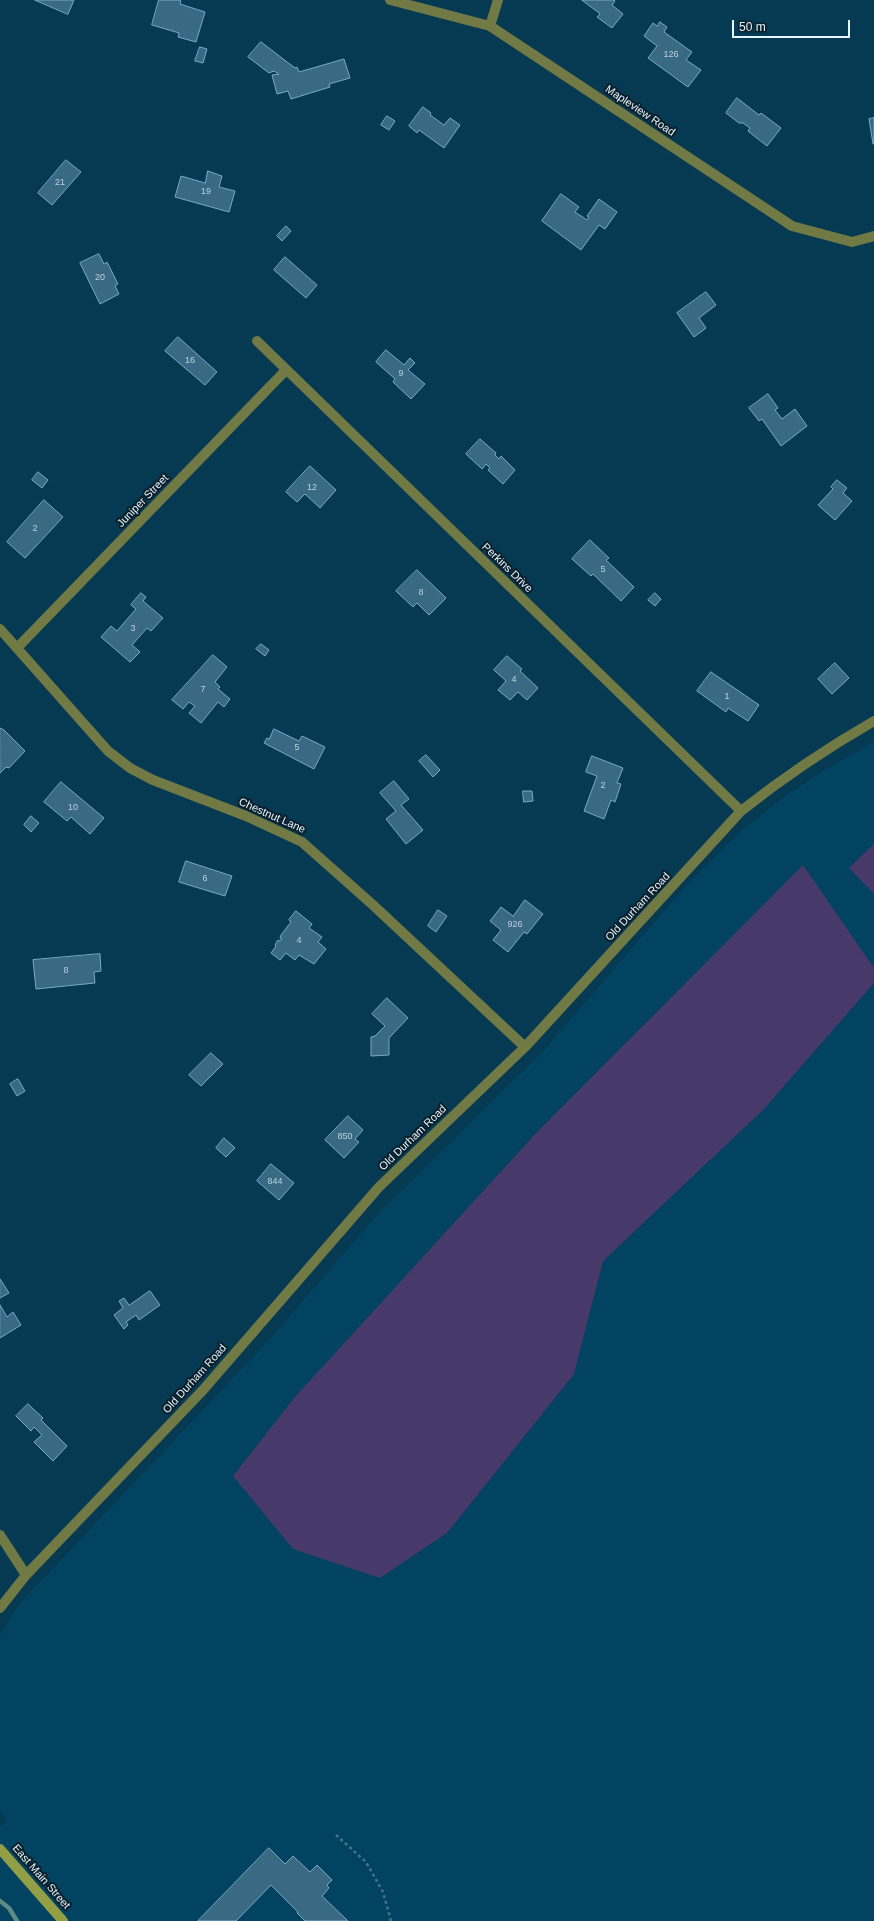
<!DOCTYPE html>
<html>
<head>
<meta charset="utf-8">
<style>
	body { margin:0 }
	#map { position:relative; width:874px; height:1921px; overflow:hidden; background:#053a52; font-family:Helvetica,sans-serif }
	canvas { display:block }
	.scale { position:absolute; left:732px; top:20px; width:118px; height:18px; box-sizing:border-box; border:2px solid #e5f4fd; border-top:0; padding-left:5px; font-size:12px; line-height:14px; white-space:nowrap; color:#e5f4fd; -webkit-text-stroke:3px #0b1f2a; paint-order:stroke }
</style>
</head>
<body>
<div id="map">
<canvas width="874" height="1921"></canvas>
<div class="scale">50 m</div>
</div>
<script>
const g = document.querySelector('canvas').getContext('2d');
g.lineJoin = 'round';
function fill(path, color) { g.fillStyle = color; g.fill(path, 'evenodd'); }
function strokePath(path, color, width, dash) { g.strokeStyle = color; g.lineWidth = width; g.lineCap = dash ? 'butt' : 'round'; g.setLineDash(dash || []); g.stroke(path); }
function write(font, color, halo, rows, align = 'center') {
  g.font = font + ' Helvetica,sans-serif'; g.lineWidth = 4; g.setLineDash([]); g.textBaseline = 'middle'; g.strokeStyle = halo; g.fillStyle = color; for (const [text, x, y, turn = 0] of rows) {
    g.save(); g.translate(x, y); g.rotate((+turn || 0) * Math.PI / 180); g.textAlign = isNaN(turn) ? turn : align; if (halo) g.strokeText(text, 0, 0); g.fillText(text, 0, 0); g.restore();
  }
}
const built = new Path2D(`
	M874,742V1921H0V1827L6,1821L0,1810V1635L13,1613L24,1599L268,1341L376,1216L544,1050L683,889L743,829L784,797L826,769Z`);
const green = new Path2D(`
	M874,844V894L849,868Z
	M803,865L874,968V983L763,1110L603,1261L574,1374L447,1533L380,1578L293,1549L233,1476L294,1398L537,1132Z`);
const stream = new Path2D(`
	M0,1901L9,1908L17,1921`);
const building = new Path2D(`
	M35,0H74L68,14Z
	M159,0H180L181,1L180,4L205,12L196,42L178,37L179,33L152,25Z
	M582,0H614L615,1L612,5L623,14L612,28L597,17L600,14Z
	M660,22L667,27L664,32L692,52L686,60L701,70L688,87L648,58L657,46L644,36L653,23L657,26Z
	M261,42L295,68L297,67L299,72L344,59L350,78L329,84L330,87L291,99L288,91L277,94L272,75L279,74L274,71L269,73L248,57Z
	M200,47L207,49L203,63L195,61Z
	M737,98L759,115L761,113L781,128L767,146L748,131L750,128L743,123H739L726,113Z
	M423,107L431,113L430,115L444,125L450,118L460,125L444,148L419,130L417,133L409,126Z
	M387,116L395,121L389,130L381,125Z
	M874,118V144H873L869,119Z
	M66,160L81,172L52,205L38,193Z
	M208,171L222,176L219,187L235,191L229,212L175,197L181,176L205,183Z
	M561,194L579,207L575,212L587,220L589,217L587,216L599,199L617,212L605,229L599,225L581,250L542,221Z
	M286,226L291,231L282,241L277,236Z
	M99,254L104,264L107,262L118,284L115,286L119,294L100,304L80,263Z
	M285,257L317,285L306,298L274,270Z
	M706,292L716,305L699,318L706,328L694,337L677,313Z
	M178,337L217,372L205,385L165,351Z
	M386,350L404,365L410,358L415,363L408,370L425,384L411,399L393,382L395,379L376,362Z
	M768,394L778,408L775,410L782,419L795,409L807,426L781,446L762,419L759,421L749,408Z
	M480,439L496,453L495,455L499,459L501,456L515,470L503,484L488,470L490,468L486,464L482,469L466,454Z
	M310,466L336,490L320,508L305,494L297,502L286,492Z
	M38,472L48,480L42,488L32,480Z
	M837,480L847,488L843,493L852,501L835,520L818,505L833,489L831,487Z
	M44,500L63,517L25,558L7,542Z
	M590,540L609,558L606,560L634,587L621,601L593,574L591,576L572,559Z
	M417,570L446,598L429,615L417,603L413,607L396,591Z
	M141,593L146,597L143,601L163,618L151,631L147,628L132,645L140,652L130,662L101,637L111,626L117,631L136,609L131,605Z
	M655,593L661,599L655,606L648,600Z
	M261,644L269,650L265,656L256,649Z
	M213,655L227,667L215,682L220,687L218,689L230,699L224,707L218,702L201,723L189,713L195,706L189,702L183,709L172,700Z
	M507,656L522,669L520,671L538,688L527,700L518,692L510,700L498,690L506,681L494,670Z
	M835,663L849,678L832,694L818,679Z
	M711,672L759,705L748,721L728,708L726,712L697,691Z
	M0,728L4,730L25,751L9,768L6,767L0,773Z
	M274,729L299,741L302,736L325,747L314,769L264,743L267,738L269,739Z
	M426,755L440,770L433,777L419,761Z
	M592,756L623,768L617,783L621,784L615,802L611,800L604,819L584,811L597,776L586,772Z
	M394,781L409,799L401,805L423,830L406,844L386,819L396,811L380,793Z
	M61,782L104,818L90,834L71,817L67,821L44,802Z
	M523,791H532L533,801L524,802Z
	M31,816L39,823L31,832L24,825Z
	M186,861L232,876L225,896L179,882Z
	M525,900L543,914L527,934L524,932L508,952L493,940L501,930L490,921L501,907L513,916Z
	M438,910L447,916L436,932L428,926Z
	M296,911L312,924L309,928L322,937L318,942L326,949L314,964L299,955L295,960L286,953L280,960L271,953L276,946L275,945L278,940L280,941L282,939L280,938L281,935L291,922L289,920Z
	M100,954L101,971L94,972L95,983L36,989L33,960Z
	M387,998L408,1018L389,1038V1055L371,1056V1037L375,1036L385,1026L372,1014Z
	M211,1053L223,1064L201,1086L189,1075Z
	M18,1079L25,1091L17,1096L10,1084Z
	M348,1116L363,1130L355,1139L359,1142L344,1158L325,1140Z
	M224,1138L235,1148L226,1157L216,1148Z
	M271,1164L294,1183L279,1200L257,1181Z
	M0,1279L9,1293L0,1298Z
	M150,1291L160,1305L139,1320L136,1315L126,1322L128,1325L124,1329L114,1315L123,1308L119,1301L124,1298L129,1305Z
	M0,1305L7,1317L13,1312L21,1325L0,1338Z
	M28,1404L43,1418L41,1420L67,1446L53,1461L34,1442L42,1435L34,1427L31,1431L16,1416Z
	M269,1848L285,1864L293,1856L310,1872L317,1865L332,1880L327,1885L329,1888L322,1896L348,1921H305L297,1913L298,1912L271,1885L236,1921H198Z`);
const path = new Path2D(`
	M336,1835L366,1862L383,1892L391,1921`);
const minor = new Path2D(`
	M390,0L490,26L792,226L852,242L874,236
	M490,26L498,0
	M257,341L741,811
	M0,629L108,751L130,768L153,780L246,816L302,842L373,905L525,1047
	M17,648L286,370
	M0,1535L26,1575
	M0,1608L26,1575L203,1390L379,1187L525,1047L741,811C784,777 827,748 874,721`);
const secondary = new Path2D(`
	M0,1849L63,1921`);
const numberNames = [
	["126",671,55],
	["21",60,183],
	["19",206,192],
	["20",100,278],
	["16",190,361],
	["9",401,374],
	["12",312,488],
	["2",35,529],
	["5",603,570],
	["8",421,593],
	["3",133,629],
	["4",514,680],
	["7",203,690],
	["1",727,697],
	["5",297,748],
	["2",603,786],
	["10",73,808],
	["6",205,879],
	["926",515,925],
	["4",299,941],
	["8",66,971],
	["850",345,1137],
	["844",275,1182]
];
const streetNames = [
	["Mapleview Road",640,111,34],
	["Juniper Street",143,501,-46],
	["Perkins Drive",507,568,44],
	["Chestnut Lane",272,816,24],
	["Old Durham Road",638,907,-47],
	["Old Durham Road",413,1138,-44],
	["Old Durham Road",195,1379,-48],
	["East Main Street",41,1877,49]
];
fill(built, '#014361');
fill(green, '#47396a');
strokePath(stream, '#5e8b85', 4.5);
fill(building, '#3a6984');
strokePath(building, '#79a9c7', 1);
strokePath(path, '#4a7387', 2.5, [3, 3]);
strokePath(minor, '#717944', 10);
strokePath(secondary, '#939e45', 10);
write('9px', '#bad1df', null, numberNames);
write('11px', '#e5f4fd', '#0b1f2a', streetNames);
</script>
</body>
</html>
